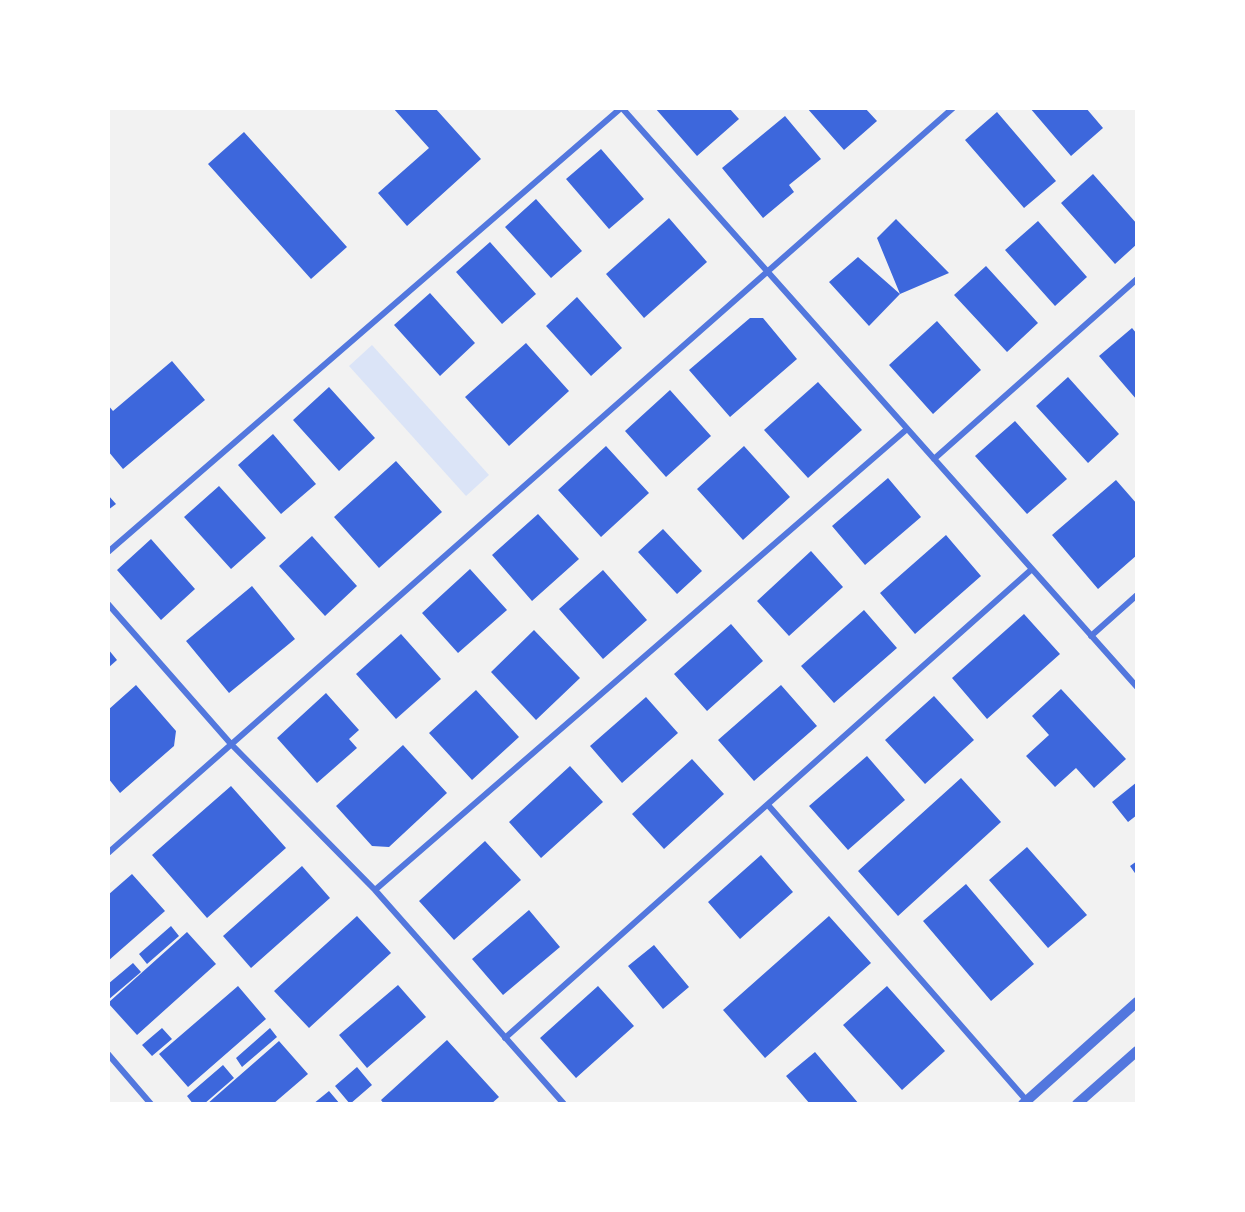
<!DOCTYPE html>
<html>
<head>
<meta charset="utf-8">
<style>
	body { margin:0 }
	#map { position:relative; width:1245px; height:1212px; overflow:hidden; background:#f2f2f2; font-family:Arial,sans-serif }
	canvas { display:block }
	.frame { position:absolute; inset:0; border:110px solid #fff; pointer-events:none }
</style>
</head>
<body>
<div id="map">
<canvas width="1245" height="1212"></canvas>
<div class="frame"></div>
</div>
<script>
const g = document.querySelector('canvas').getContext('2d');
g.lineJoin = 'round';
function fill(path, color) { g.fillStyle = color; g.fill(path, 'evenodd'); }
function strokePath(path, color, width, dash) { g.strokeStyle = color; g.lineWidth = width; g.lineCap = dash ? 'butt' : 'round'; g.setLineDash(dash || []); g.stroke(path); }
const green = new Path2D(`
	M372,345L489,475L466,496L349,366Z`);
const building = new Path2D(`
	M393,108H435L481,159L407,226L378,193L429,148Z
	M655,108H729L739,119L697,156Z
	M807,108H865L877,121L844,150Z
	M1030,108H1086L1103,128L1071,156Z
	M997,112L1056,181L1024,208L965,140Z
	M785,116L821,159L789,185L794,192L763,218L722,168Z
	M244,132L347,247L311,279L208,164Z
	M601,149L644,199L609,229L566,179Z
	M1093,174L1137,224V244L1115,264L1061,203Z
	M536,199L582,251L551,278L505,227Z
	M669,218L707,262L644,318L606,274Z
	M896,219L949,273L900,294L877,238Z
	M1038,221L1087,277L1055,306L1005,250Z
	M490,242L536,294L502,324L456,272Z
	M858,257L900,294L869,326L829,282Z
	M986,266L1038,323L1007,352L954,295Z
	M430,293L475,343L440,376L394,325Z
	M577,297L622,348L591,376L546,326Z
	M750,318H763L797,359L730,417L689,370Z
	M937,321L981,370L933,414L889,365Z
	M1132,328L1137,334V400L1099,356Z
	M526,343L569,391L509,446L465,397Z
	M172,361L205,400L123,469L108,451V405L113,411Z
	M1068,377L1119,434L1088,463L1036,406Z
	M818,382L862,430L808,478L764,430Z
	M329,387L375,438L339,471L293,420Z
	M670,390L711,436L666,477L625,431Z
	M1015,421L1067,479L1027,514L975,456Z
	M273,434L316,484L281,514L238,465Z
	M606,446L649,493L601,537L558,490Z
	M744,446L790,497L743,540L697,489Z
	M396,461L442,512L379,568L334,517Z
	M888,478L921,517L865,565L832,526Z
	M1116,480L1137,504V555L1098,589L1052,535Z
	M219,486L266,538L231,569L184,517Z
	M108,495L116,504L108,510Z
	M538,514L579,559L532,601L492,555Z
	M663,529L702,571L677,594L638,552Z
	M946,535L981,576L915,634L880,593Z
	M312,536L357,586L325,616L279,566Z
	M151,539L195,589L161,620L117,570Z
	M811,551L843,587L789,636L757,601Z
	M470,569L507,610L458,653L422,613Z
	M603,570L647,620L603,659L559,609Z
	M252,586L295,639L229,693L186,641Z
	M864,610L897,648L834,703L801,666Z
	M1024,614L1060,654L987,719L952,678Z
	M731,624L763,661L707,711L674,674Z
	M534,630L580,678L536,720L491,672Z
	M401,634L441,679L396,719L356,674Z
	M108,649L117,660L108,668Z
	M136,685L176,731L174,746L120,793L108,778V710Z
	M781,685L817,726L754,781L718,740Z
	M1061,689L1126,759L1094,788L1076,768L1055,787L1026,756L1049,735L1032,716Z
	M476,690L519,737L472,780L429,733Z
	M326,693L359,730L349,739L357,748L317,783L277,738Z
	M934,696L974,740L925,784L885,740Z
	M646,697L678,733L622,783L590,746Z
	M403,745L447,793L389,847L372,846L336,806Z
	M867,756L905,800L848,850L809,806Z
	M692,759L724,794L664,849L632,814Z
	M570,766L603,802L541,858L509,822Z
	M961,778L1001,822L898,916L858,871Z
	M1137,782V815L1128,822L1112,802Z
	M231,786L286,848L207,918L152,855Z
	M485,841L521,880L454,940L419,901Z
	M1027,847L1087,915L1048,948L989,880Z
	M761,855L793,892L740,939L708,902Z
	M1137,861V876L1130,866Z
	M302,866L330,898L251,968L223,936Z
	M132,874L165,911L108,961V895Z
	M966,884L1034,964L991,1001L923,921Z
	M529,910L560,947L503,995L472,959Z
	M357,916L391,953L309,1028L274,991Z
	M829,916L871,963L765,1058L723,1010Z
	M171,926L179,936L147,964L139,954Z
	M187,932L216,964L137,1035L108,1003Z
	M654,945L689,987L663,1009L628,966Z
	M133,963L141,972L108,1000V984Z
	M398,985L426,1017L367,1068L339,1035Z
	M238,986L266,1019L188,1087L159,1054Z
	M598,986L634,1026L576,1078L540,1038Z
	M887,986L945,1051L902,1090L843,1025Z
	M162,1028L172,1039L152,1056L142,1045Z
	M270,1028L277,1037L242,1067L236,1058Z
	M447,1040L499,1097L491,1104H384L381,1100Z
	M279,1041L308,1074L273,1104H207Z
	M815,1052L859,1104H810L786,1076Z
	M223,1065L234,1078L204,1104H193L187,1096Z
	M357,1067L372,1085L350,1104L335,1086Z
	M329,1091L340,1104H313Z`);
const minor = new Path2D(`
	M622,108L1137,687
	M934,459L1137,279
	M108,552L621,108
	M108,604L231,744L375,890L564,1104
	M1091,636L1137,595
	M768,805L1027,1101
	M108,853L953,108
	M375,890L907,429
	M505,1038L1032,569
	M108,1054L151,1104`);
const tertiary = new Path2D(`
	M1023,1104L1137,1002
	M1077,1104L1137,1051`);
fill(green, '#dbe4f7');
fill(building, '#3d67dc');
strokePath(minor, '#5277de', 6);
strokePath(tertiary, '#5277de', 10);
</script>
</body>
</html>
